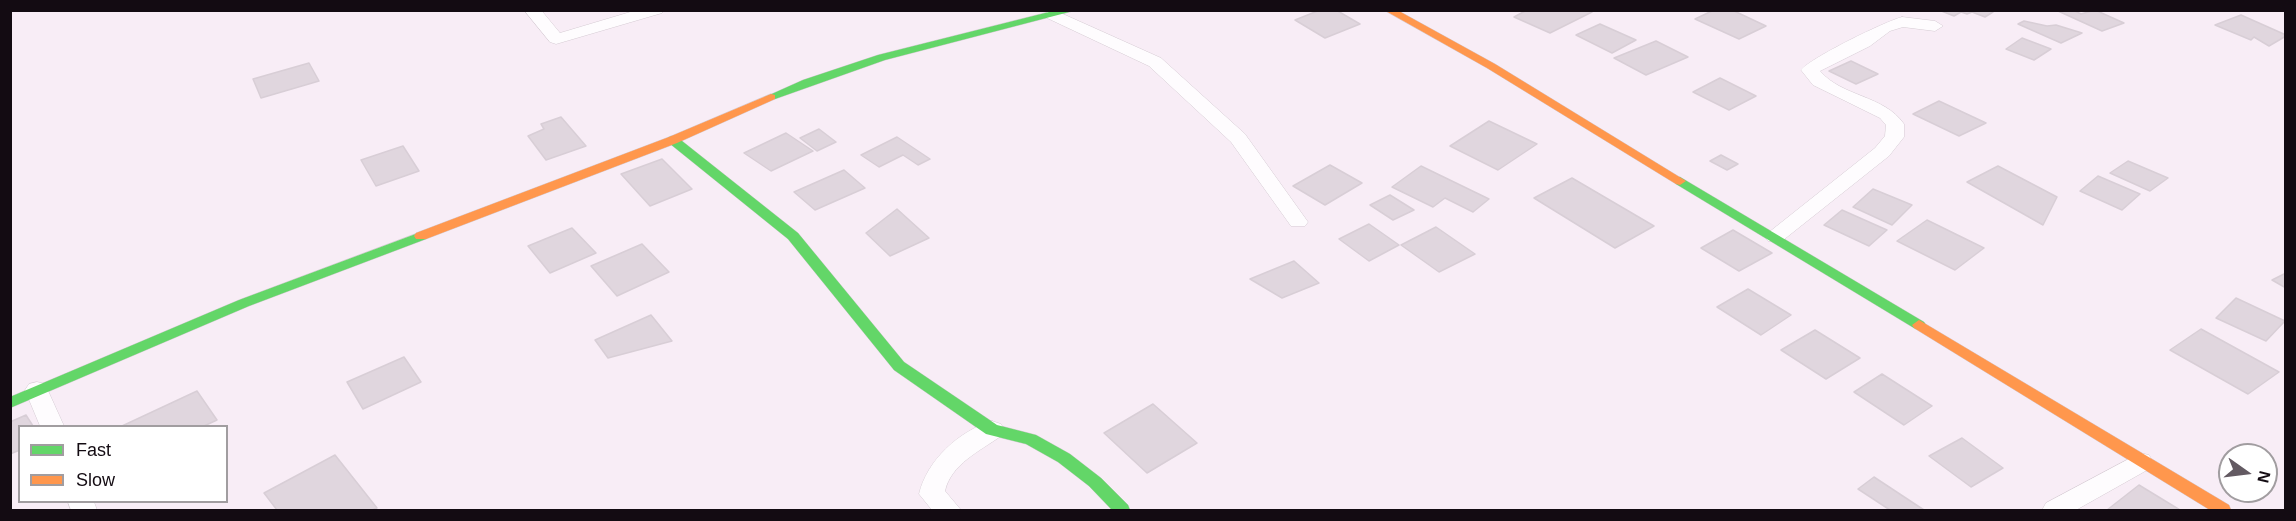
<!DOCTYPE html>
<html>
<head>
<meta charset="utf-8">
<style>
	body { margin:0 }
	#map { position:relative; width:2296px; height:521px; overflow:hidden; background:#f8edf6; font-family:Arial,sans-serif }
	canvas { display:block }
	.frame { position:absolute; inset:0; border:12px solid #130b12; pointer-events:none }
	.legend { position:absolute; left:18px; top:425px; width:210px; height:78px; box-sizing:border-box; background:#fff; border:2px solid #a19da0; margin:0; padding:8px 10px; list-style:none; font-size:18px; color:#130b12 }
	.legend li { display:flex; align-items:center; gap:12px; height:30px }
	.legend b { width:30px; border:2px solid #a19da0 }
	.north { position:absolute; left:2218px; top:443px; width:60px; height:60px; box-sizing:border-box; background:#fff; border:2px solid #a19da0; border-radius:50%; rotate:104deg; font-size:16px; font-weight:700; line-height:24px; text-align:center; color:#130b12 }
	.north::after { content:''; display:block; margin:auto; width:21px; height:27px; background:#635a62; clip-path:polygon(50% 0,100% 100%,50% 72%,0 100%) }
</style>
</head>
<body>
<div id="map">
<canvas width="2296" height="521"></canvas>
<div class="frame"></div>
<ul class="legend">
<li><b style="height:8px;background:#63d668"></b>Fast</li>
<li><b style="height:8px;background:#ff974d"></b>Slow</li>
</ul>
<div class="north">N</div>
</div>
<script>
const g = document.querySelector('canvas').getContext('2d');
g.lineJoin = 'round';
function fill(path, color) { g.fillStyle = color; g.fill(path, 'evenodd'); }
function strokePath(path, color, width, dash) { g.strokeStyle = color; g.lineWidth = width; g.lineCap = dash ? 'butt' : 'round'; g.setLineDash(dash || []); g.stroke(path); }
const building = new Path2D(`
	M1320,10H1336L1360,24L1325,38L1295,20Z
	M1527,10H1589L1592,12L1550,33L1514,17Z
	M1714,10H1732L1766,26L1739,39L1695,19Z
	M1939,10H1988L1993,12L1985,17L1972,12L1967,14L1961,12L1954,16Z
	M2073,10L2081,14L2095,10L2124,23L2102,31L2058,11Z
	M2241,15L2286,35V36L2269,46L2254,37L2251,40L2215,25Z
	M2024,21L2047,26L2056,25L2082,33L2061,43L2018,24Z
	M1600,24L1636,40L1612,53L1576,35Z
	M2022,38L2051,49L2034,60L2006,49Z
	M1656,41L1688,57L1646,75L1614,58Z
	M1851,61L1878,74L1856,84L1829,71Z
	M309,63L319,81L261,98L253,79Z
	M1720,78L1756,96L1729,110L1693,92Z
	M1939,101L1986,123L1959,136L1913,114Z
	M561,117L586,146L546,160L528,136L544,129L541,124Z
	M1489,121L1537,144L1498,170L1450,146Z
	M819,129L836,142L817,151L800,138Z
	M786,133L813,151L771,171L744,153Z
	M897,137L930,159L918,165L903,155L879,167L861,155Z
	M403,146L419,171L376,186L361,160Z
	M1721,155L1738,164L1727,170L1710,161Z
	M662,159L692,189L650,206L621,174Z
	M2128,161L2168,178L2150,191L2110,173Z
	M1330,165L1362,183L1325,205L1293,186Z
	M1421,166L1489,199L1473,212L1445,198L1433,207L1392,187Z
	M1998,166L2057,197L2043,225L1967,182Z
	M844,170L865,188L815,210L794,192Z
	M2098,176L2140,194L2122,210L2080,191Z
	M1572,178L1654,226L1615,248L1534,198Z
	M1873,189L1912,205L1892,225L1853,207Z
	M1390,195L1414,210L1393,220L1370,205Z
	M897,209L929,238L890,256L866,233Z
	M1842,210L1887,230L1869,246L1824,225Z
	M1927,220L1984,248L1955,270L1897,241Z
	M1369,224L1399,245L1369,261L1339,239Z
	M1436,227L1475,254L1439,272L1401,245Z
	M572,228L596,253L550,273L528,246Z
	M1733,230L1772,253L1739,271L1701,248Z
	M642,244L669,272L617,296L591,266Z
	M1294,261L1319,283L1282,298L1250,279Z
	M2286,273V288L2272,280Z
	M1748,289L1791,315L1761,335L1717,307Z
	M2236,298L2285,321L2266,341L2216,318Z
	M651,315L672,341L608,358L595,340Z
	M2201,329L2279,372L2248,394L2170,350Z
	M1815,330L1860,358L1826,379L1781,350Z
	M404,357L421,382L363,409L347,382Z
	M1882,374L1932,406L1904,425L1854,392Z
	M197,391L217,420L204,426H122Z
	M1153,404L1197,443L1147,473L1104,433Z
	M26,415L33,426H20V450L10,454V422Z
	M1962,438L2003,468L1971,487L1929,456Z
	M335,455L377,508L372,510H277L264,493Z
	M1874,477L1924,510H1890L1858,489Z
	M2139,485L2180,510H2107Z`);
const street = new Path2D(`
	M524,10H541L560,33L637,10H664L662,13L556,44L550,42Z
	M1054,10L1161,58L1245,134L1308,222L1305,226H1291L1231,142L1149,66L1047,18L1045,15L1047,12Z
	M1902,17L1935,21L1943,26L1935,31L1903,27L1890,31L1870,46L1820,71C1842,97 1884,95 1904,124V137L1889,156L1782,241H1768L1765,237L1768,233L1875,148L1885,136L1886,125L1880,118L1813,85L1801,70C1810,58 1886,21 1902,17Z
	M37,382L45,384L64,426H40L25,390L29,384Z
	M992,421L1001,424L1004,430L1001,436C980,451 951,464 945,491L961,510H932L919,494C927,460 959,431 992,421Z
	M2140,453L2149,455L2153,462L2149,469L2076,510H2042L2046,503Z
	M68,502H94L97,510H71Z`);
const fast = new Path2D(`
	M1057,10H1077L885,60L775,99H767L765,97L803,80L878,55Z
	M673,136L677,137L798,233L904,362L997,425L1036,435L1070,454L1101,478L1128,505L1130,510H1112L1089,486L1058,462L1026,444L986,434L894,370L788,239L669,143L667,140L669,137Z
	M1680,177L1924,322L1926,325L1919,330L1914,328L1676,184L1674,181L1676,178Z
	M421,232L428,236L426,239L249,306L10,408V397L239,300Z`);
const slow = new Path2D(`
	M1384,10H1397L1495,64L1686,181L1680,185L1676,184L1487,68Z
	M771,94L775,95V99L677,143L426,239H416L414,236L416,233L669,137Z
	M1919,320L2229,505L2231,510H2210L1914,328L1912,325Z`);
fill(building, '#e0d6de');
strokePath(building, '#d8ced6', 1.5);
strokePath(street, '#d5cbd3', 1);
strokePath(fast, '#d5cbd3', 1);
strokePath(slow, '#d5cbd3', 1);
fill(street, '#fefcfe');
fill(fast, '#63d668');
fill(slow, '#ff974d');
</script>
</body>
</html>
